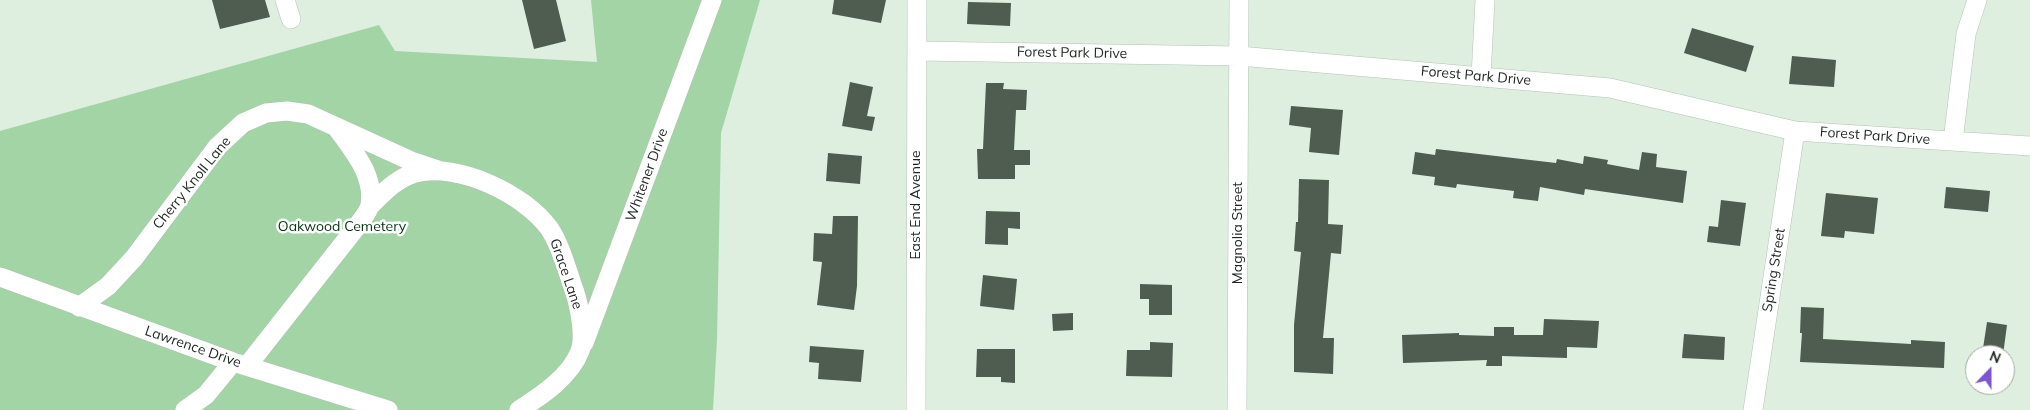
<!DOCTYPE html>
<html>
<head>
<meta charset="utf-8">
<style>
	body { margin:0 }
	#map { position:relative; width:2030px; height:410px; overflow:hidden; background:#deeedf; font-family:Mulish,sans-serif }
	canvas { display:block }
	.north { position:absolute; left:1965px; top:345px; width:50px; height:50px; box-sizing:border-box; background:#fff; border:1px solid #a5a8a6; border-radius:50%; rotate:22deg; font-size:14px; font-weight:700; line-height:20px; text-align:center; color:#1f2520 }
	.north::after { content:''; display:block; margin:auto; width:18px; height:22px; background:#7e55ce; clip-path:polygon(50% 0,100% 100%,50% 72%,0 100%) }
</style>
</head>
<body>
<div id="map">
<canvas width="2030" height="410"></canvas>
<div class="north">N</div>
</div>
<script>
const g = document.querySelector('canvas').getContext('2d');
g.lineJoin = 'round';
function fill(path, color) { g.fillStyle = color; g.fill(path, 'evenodd'); }
function strokePath(path, color, width, dash) { g.strokeStyle = color; g.lineWidth = width; g.lineCap = dash ? 'butt' : 'round'; g.setLineDash(dash || []); g.stroke(path); }
function write(font, color, halo, rows, align = 'center') {
  g.font = font + ' Mulish,sans-serif'; g.lineWidth = 5; g.setLineDash([]); g.textBaseline = 'middle'; g.strokeStyle = halo; g.fillStyle = color; for (const [text, x, y, turn = 0] of rows) {
    g.save(); g.translate(x, y); g.rotate((+turn || 0) * Math.PI / 180); g.textAlign = isNaN(turn) ? turn : align; if (halo) g.strokeText(text, 0, 0); g.fillText(text, 0, 0); g.restore();
  }
}
const green = new Path2D(`
	M591,0H760L721,133L717,339L713,410H0V131L379,25L395,51L597,62Z`);
const building = new Path2D(`
	M212,0H265L270,17L220,29Z
	M522,0H556L566,41L534,49Z
	M834,0H886L881,23L832,14Z
	M968,2L1011,3L1010,26L967,24Z
	M1692,28L1754,46L1746,72L1684,53Z
	M1792,56L1836,60L1834,87L1789,84Z
	M850,82L873,87L867,116L875,117L872,131L842,126Z
	M986,83H1004L1003,89L1027,90L1026,110H1016L1014,150H1030V165H1015V179H978L977,149H983Z
	M1291,106L1343,110L1339,155L1309,152L1311,128L1289,125Z
	M1436,149L1556,163L1557,159L1583,164L1584,156L1608,160L1607,164L1639,170L1642,152L1657,154L1656,167L1687,171L1683,203L1585,189L1584,195L1540,187L1538,201L1513,198L1514,191L1457,184L1456,188L1434,185L1435,177L1412,174L1415,152L1435,155Z
	M828,153L862,156L860,184L826,181Z
	M1299,179L1329,180L1328,224L1343,225L1341,254L1331,253L1323,338H1334L1333,374L1294,372V325L1301,252L1294,251L1296,222H1298Z
	M1946,187L1990,191L1988,212L1944,208Z
	M1826,193L1878,198L1874,234L1845,231L1844,238L1821,236Z
	M1721,200L1746,203L1740,246L1707,242L1709,226L1718,227Z
	M986,211L1020,212V229L1008,228V245L985,244Z
	M833,216H858L857,286L854,310L817,305L822,262L813,261L814,233L832,234Z
	M983,275L1017,279L1014,310L980,306Z
	M1140,284L1172,285V315H1149V299H1140Z
	M1801,307L1824,308L1823,339L1911,344V340L1945,342L1944,368L1800,362L1802,333H1800Z
	M1073,313V330L1053,331L1052,314Z
	M1544,319L1599,321L1597,348L1567,347V358L1502,356V366H1486L1487,360L1403,363L1402,335L1459,333V335L1494,336V327H1514V335H1543Z
	M1987,322L2007,325L2003,355H1982Z
	M1684,334L1725,337L1724,360L1682,358Z
	M1150,342L1173,343L1172,377L1126,376L1127,350H1150Z
	M810,346L864,350L861,382L818,379L819,363L809,362Z
	M977,349H1015V383L1001,382V377H976Z`);
const minor = new Path2D(`
	M285,0L291,19
	M917,51L1239,56L1610,88L1795,131L2030,146
	M1481,77L1485,0
	M1953,141L1966,34L1977,0
	M370,206C383,193 397,178 415,173C458,162 524,194 549,228C560,244 566,266 572,284C578,299 586,335 580,351C570,377 541,396 519,410
	M0,277L233,362L388,410
	M79,307L108,286L134,258L217,147L243,123L266,113L287,111L308,114L411,161L438,170
	M584,343L712,0
	M247,366L358,225C362,219 369,211 370,205C375,175 353,151 337,128
	M185,410L206,395L233,362
	M916,410L917,0
	M1237,410L1239,0
	M1753,410L1795,131`);
const streetNames = [
	["Forest Park Drive",1072,53,1],
	["Forest Park Drive",1476,76,5],
	["Forest Park Drive",1875,136,4],
	["Whitener Drive",647,175,-70],
	["Cherry Knoll Lane",192,183,-51],
	["East End Avenue",916,205,-90],
	["Magnolia Street",1238,233,-90],
	["Spring Street",1774,270,-81],
	["Grace Lane",566,274,71],
	["Lawrence Drive",193,347,19]
];
const parkNames = [
	["Oakwood Cemetery",342,227]
];
fill(green, '#a2d4a6');
fill(building, '#4f5c50');
strokePath(minor, '#b3c3b4', 20);
strokePath(minor, '#fff', 19);
write('14px', '#1f2520', '#fff', streetNames);
write('14px', '#073512', '#fff', parkNames);
</script>
</body>
</html>
